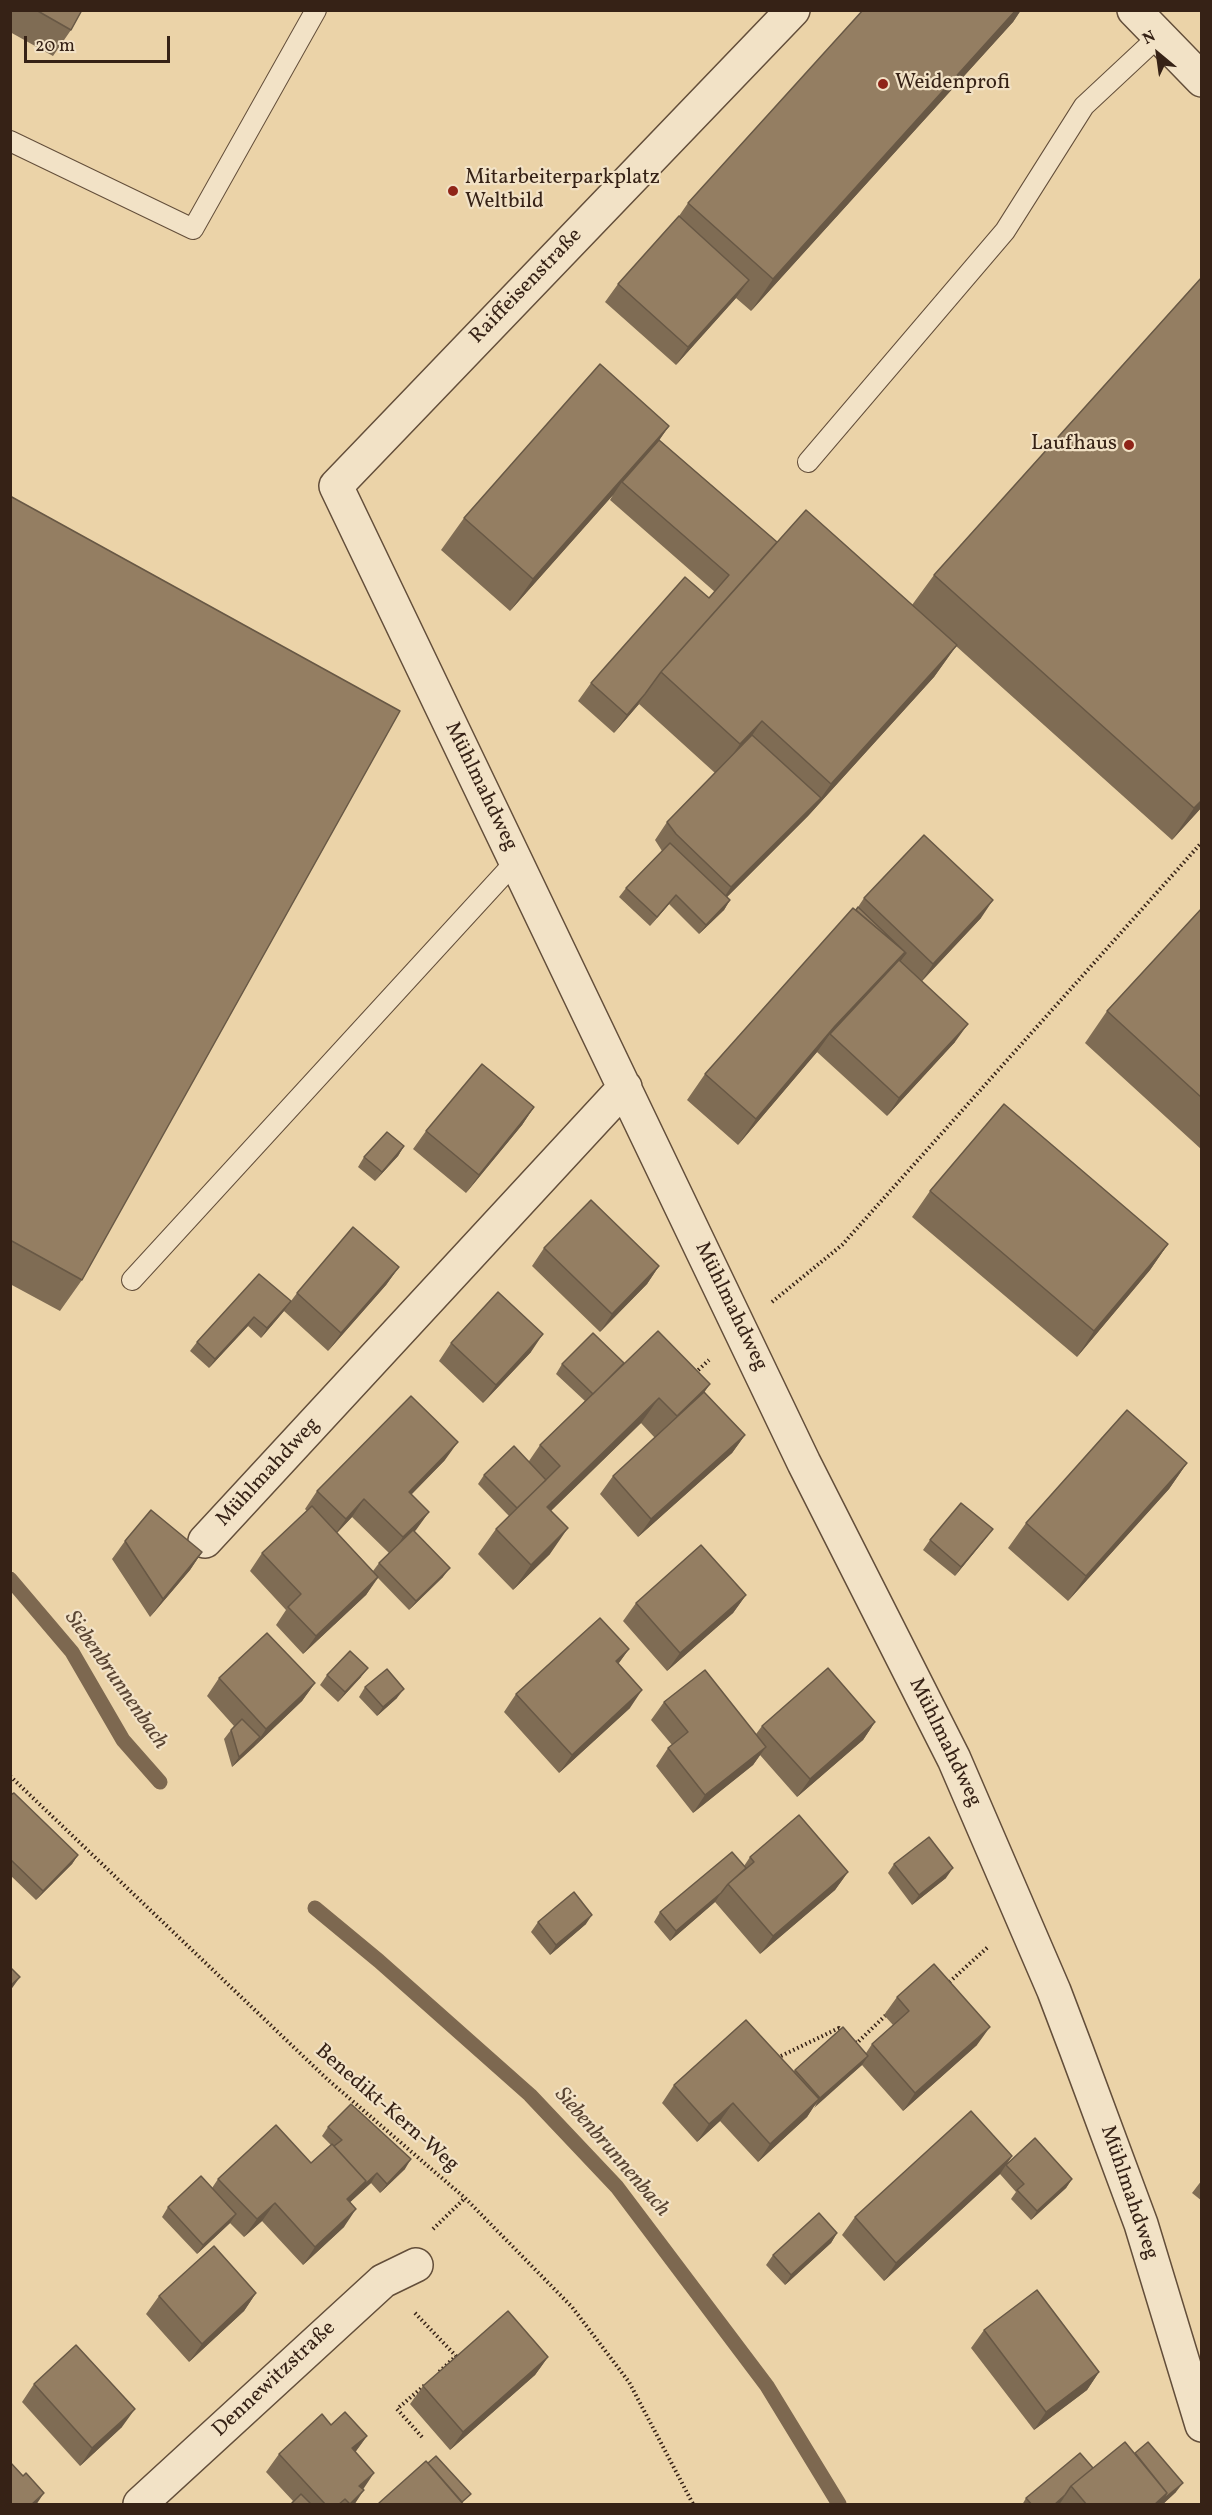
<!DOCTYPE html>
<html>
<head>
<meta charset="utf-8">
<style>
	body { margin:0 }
	#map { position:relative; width:1212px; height:2515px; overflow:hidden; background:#ebd3a8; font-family:Vollkorn,serif }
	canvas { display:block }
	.frame { position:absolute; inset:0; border:12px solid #362216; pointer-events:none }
	.north { position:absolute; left:1128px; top:24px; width:60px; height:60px; -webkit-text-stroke:4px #f2e2c6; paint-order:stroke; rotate:331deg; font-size:16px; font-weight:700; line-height:24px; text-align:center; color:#362216 }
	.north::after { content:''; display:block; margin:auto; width:21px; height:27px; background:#362216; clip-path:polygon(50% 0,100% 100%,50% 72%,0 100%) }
	.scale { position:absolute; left:24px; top:36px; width:146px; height:27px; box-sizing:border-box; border:3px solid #362216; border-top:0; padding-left:8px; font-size:18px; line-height:21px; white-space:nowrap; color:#362216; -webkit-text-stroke:4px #f2e2c6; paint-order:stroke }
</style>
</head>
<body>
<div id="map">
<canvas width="1212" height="2515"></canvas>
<div class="frame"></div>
<div class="north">N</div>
<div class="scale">20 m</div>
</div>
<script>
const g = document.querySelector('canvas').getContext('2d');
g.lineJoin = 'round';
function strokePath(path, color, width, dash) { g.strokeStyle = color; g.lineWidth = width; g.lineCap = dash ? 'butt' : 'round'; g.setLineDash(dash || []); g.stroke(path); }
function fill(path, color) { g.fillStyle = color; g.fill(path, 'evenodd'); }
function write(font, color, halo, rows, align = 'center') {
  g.font = font + ' Vollkorn,serif'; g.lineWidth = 4.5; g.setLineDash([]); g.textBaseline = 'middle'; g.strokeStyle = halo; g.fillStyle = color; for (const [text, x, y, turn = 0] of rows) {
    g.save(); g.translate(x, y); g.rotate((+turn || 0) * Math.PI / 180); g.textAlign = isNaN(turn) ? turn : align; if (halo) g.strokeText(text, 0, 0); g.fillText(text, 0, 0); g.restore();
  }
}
const stream = new Path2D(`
	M10,1579L72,1652L123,1740L160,1782
	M315,1908L379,1961L530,2095L617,2187L767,2386L839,2504`);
const path = new Path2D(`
	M772,1302L842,1245L1202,842
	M695,1373L709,1360
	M10,1776L327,2079L465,2198L572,2307L629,2382L693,2504
	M946,1985L989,1946
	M855,2042L857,2043L888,2013
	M781,2056L839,2028L842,2031
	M433,2229L465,2198
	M415,2313L456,2356L439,2372
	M422,2437L397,2409L425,2385`);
const lane = new Path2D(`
	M10,141L193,229L316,10
	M808,462L1005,231L1084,106L1159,36
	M132,1280L516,861`);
const street = new Path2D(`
	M793,10L336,486L804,1463L954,1759L1054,1991L1076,2049L1141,2224L1202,2425
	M1134,10L1202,80
	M205,1541L625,1087
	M140,2504L383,2281L416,2265`);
const wall = new Path2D(`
	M10,10H82L71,30L53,56L10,32Z
	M863,10H1021L1013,22L751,311L736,298L676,365L605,302L618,284L679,216L688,203Z
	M1202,277V807L1172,840L956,646L934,677L808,816L727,897L730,900L724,910L699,934L669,904L650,926L619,897L626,888L662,851L655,840L667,822L715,773L639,704L614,733L578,701L591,683L709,598L715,592L610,500L613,495L510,611L441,550L464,518L669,426L659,440L777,542L912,605L934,575Z
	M10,496L82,1280L60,1311L10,1284Z
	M864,898L981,918L922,981L955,1042L887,1116L817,1052L738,1145L687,1100L705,1074L858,907Z
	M1202,908V1150L1085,1043L1107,1011Z
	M534,1107L522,1125L466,1193L413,1149L426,1131Z
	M404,1146L398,1156L375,1181L358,1167L364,1157Z
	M930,1191L1168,1244L1150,1270L1077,1357L912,1217Z
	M544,1248L659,1266L647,1284L600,1332L532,1266Z
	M399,1267L386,1285L328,1351L284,1311L261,1338L248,1326L209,1368L190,1351L197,1342L291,1301L297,1293Z
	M451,1343L531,1352L483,1403L439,1361Z
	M624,1363L710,1384L704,1392L745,1435L732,1453L638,1537L600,1494L613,1476L655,1438L641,1423L551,1511L550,1554L513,1590L478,1554L496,1529L509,1516L478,1484L484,1475L529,1461L540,1445L585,1401L556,1374L562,1364Z
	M445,1460L411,1495L429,1512L414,1531L443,1577L409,1610L378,1578L366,1595L303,1654L276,1625L286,1610L250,1571L262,1553L307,1511L305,1509L317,1491ZM352,1517L389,1553L379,1563L373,1571L337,1533Z
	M1187,1463L1169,1489L1068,1601L1008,1548L1026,1523Z
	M986,1538L955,1576L923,1550L930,1540Z
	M125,1541L202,1552L190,1570L150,1617L112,1559Z
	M746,1595L733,1613L667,1671L623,1621L636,1603Z
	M629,1649L618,1664L630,1708L559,1773L504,1712L516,1694Z
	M327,1675L361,1677L338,1702L320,1685Z
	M219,1678L315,1683L302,1701L232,1767L224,1739L234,1726L207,1696Z
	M365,1687L397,1698L377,1716L359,1697Z
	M664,1702L756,1734L762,1726L875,1722L863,1740L797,1797L760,1755L753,1765L693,1813L656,1766L668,1748L672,1745L651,1720Z
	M10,1795L78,1855L72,1864L36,1900L10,1875Z
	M750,1857L848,1872L835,1890L760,1954L715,1902L670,1941L654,1922L660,1912L744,1866Z
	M894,1864L946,1878L912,1905L888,1873Z
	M538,1922L586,1924L550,1955L531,1932Z
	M897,1997L977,2045L903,2111L862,2065L813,2107L807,2117L758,2162L720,2121L697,2142L662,2103L674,2085L794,2071L795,2070L866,2053L872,2044L893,2025L884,2015Z
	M328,2127L405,2169L380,2193L371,2183L350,2202L344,2227L303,2265L262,2221L244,2237L230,2223L197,2254L162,2217L168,2207L212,2188L218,2179L311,2163L331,2145L322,2136Z
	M1012,2156L1006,2165L1072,2179L1066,2188L1031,2220L1011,2199L1016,2192L1000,2174L884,2281L842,2235L855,2217Z
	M1202,2180V2201L1192,2193Z
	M837,2233L831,2243L785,2285L766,2265L773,2255Z
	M256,2293L244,2311L189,2362L146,2314L159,2296Z
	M984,2330L1099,2372L1087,2390L1034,2430L971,2348Z
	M548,2357L535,2375L450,2450L410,2404L423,2386Z
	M34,2384L122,2427L80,2466L22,2402Z
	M331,2425L367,2436L355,2452L363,2489L354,2505H290L293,2501L266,2472L279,2454Z
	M1135,2453L1176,2492L1162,2505H1022L1026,2498L1093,2468Z`);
const shadedWall = new Path2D(`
	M1016,10H1021L1013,22L751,311L773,279Z
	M749,280L736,298L676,365L688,347Z
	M669,426L647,458L622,482L613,495L510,611L533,579Z
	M957,645L934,677L808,816L831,784Z
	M645,694L638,704H639L614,733L627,715Z
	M762,721L740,753L718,776L740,744Z
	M821,798L808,816L719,905L731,887Z
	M1202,800V807L1172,840L1194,808Z
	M676,895L669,904L650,926L657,917Z
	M730,900L724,910L699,934L706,925Z
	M993,900L981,918L921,982L933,964Z
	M905,952L906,953L900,962L830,1034L817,1052L738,1145L756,1119L835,1026Z
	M968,1024L955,1042L887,1116L899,1098Z
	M534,1107L522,1125L466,1193L479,1175Z
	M404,1146L398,1156L375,1181L382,1172Z
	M1168,1244L1150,1270L1077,1357L1094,1331Z
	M659,1266L647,1284L600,1332L612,1314Z
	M399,1267L386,1285L328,1351L341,1333Z
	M291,1301L284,1311L261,1338L267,1328Z
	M254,1317L248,1326L209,1368L215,1359Z
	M543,1334L531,1352L483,1403L496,1385Z
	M710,1384L692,1410L659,1442L677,1416Z
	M659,1398L641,1423L529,1532L547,1507Z
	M745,1435L732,1453L638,1537L651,1519Z
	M458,1442L445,1460L396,1510L409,1492Z
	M1187,1463L1169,1489L1068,1601L1086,1576Z
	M364,1499L352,1517L333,1537L346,1519Z
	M429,1512L416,1530L391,1555L403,1537Z
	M568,1528L550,1554L513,1590L531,1565Z
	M993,1529L986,1538L955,1576L961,1567Z
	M202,1552L190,1570L150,1617L163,1599Z
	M450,1568L443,1577L409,1610L416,1601Z
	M378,1577L366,1595L303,1654L316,1636Z
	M746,1595L733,1613L667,1671L680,1653Z
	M629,1649L616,1667V1661Z
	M368,1668L361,1677L338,1702L345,1692Z
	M315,1683L302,1701L254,1747L266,1729Z
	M404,1689L397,1698L377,1716L383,1707Z
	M642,1690L630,1708L559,1773L572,1755Z
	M875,1722L863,1740L797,1797L810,1779Z
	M260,1737L254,1747L232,1767L239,1757Z
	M766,1747L753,1765L693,1813L705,1795Z
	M78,1855L72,1864L36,1900L43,1891Z
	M953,1868L946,1878L912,1905L919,1895Z
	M848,1872L835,1890L760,1954L773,1936Z
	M721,1893L715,1902L670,1941L676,1931Z
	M592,1915L586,1924L550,1955L556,1945Z
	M20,1977L10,1991V1986Z
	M990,2027L977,2045L903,2111L915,2093Z
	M868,2056L862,2065L814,2108L820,2098Z
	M819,2099L807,2117L758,2162L770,2144Z
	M733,2103L720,2121L697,2142L709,2124Z
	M1012,2156L1000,2174L884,2281L896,2263Z
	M411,2159L405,2169L380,2193L387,2184Z
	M377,2173L371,2183L334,2217L347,2199L366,2181Z
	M1072,2179L1066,2188L1031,2220L1037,2211Z
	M275,2203L262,2221L244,2237L257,2219Z
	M356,2209L344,2227L303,2265L315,2247Z
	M236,2214L230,2223L197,2254L203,2245Z
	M837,2233L831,2243L785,2285L791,2275Z
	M256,2293L244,2311L189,2362L202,2344Z
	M548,2357L535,2375L450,2450L463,2432Z
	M1099,2372L1087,2390L1034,2430L1046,2412Z
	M135,2409L122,2427L80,2466L92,2448Z
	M367,2436L354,2454L352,2448Z
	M374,2473L362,2491L347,2504L359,2486Z
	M1183,2483L1176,2492L1162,2505H1154L1167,2493Z
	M364,2490L354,2505H350Z
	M44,2493L36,2505H31Z
	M1065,2496L1059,2505H1054Z`);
const building = new Path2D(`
	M36,10H82L71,30Z
	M863,10H1016L773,279L688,203Z
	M679,216L749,280L688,347L618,284Z
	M1202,277V800L1194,808L934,575Z
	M600,364L669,426L533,579L464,518Z
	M659,440L777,542L661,672L645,694L627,715L591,683L685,577L709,598L729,575L622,482Z
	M10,496L400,711L82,1280L10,1240Z
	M806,510L957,645L831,784L762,721L740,744L661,672Z
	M752,735L821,798L731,887L676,834L667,822Z
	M924,835L993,900L933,964L864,898Z
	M670,843L730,900L706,925L676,895L657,917L626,888Z
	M858,907L906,953L900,960H899L905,952L856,910Z
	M853,908L905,952L835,1026L756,1119L705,1074Z
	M1202,908V1098L1107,1011Z
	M899,960L968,1024L899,1098L830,1034Z
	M482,1064L534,1107L479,1175L426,1131Z
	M1004,1104L1168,1244L1094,1331L930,1191Z
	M387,1132L404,1146L382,1172L364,1157Z
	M591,1200L659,1266L612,1314L544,1248Z
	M353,1227L399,1267L341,1333L297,1293Z
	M259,1274L291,1301L267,1328L254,1317L215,1359L197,1342Z
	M498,1292L543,1334L496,1385L451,1343Z
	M658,1331L710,1384L677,1416L659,1398L547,1507L568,1528L531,1565L496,1529L560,1466L540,1445Z
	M593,1333L624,1363L593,1394L562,1364Z
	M704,1392L745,1435L651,1519L613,1476Z
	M411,1396L458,1442L409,1492L429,1512L403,1537L364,1499L346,1519L317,1491Z
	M1127,1410L1187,1463L1086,1576L1026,1523Z
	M514,1446L546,1480L517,1508L484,1475Z
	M961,1503L993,1529L961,1567L930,1540Z
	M312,1506L378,1577L316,1636L288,1607L301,1594L262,1553Z
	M151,1510L202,1552L163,1599L125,1541Z
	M413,1530L450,1568L416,1601L379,1563Z
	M701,1545L746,1595L680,1653L636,1603Z
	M600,1618L629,1649L616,1661L642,1690L572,1755L516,1694Z
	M267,1633L315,1683L266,1729L219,1678Z
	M350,1651L368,1668L345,1692L327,1675Z
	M828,1668L875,1722L810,1779L762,1726Z
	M387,1669L404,1689L383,1707L365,1687Z
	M705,1670L766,1747L705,1795L668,1748L688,1732L664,1702Z
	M242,1719L260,1737L239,1757L231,1730Z
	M14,1793L78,1855L43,1891L10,1859V1795Z
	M799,1815L848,1872L773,1936L728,1884L754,1862L750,1857Z
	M929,1837L953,1868L919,1895L894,1864Z
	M732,1852L746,1868L728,1884L721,1893L676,1931L660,1912Z
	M574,1892L592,1915L556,1945L538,1922Z
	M934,1964L990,2027L915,2093L872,2044L909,2011L897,1997Z
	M10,1967L20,1977L10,1986Z
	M746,2020L819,2099L770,2144L733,2103L709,2124L674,2085Z
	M843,2027L868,2056L820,2098L795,2070Z
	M351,2104L411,2159L387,2184L377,2173L360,2189L366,2181L334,2146L342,2140L328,2127Z
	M971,2111L1012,2156L896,2263L855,2217Z
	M276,2125L311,2163L332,2144L366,2181L347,2199L356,2209L315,2247L275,2203L257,2219L218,2179Z
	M1035,2138L1072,2179L1037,2211L1017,2190L1024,2184L1006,2165Z
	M201,2176L236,2214L203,2245L168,2207Z
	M819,2213L837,2233L791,2275L773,2255Z
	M214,2246L256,2293L202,2344L159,2296Z
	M1037,2290L1099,2372L1046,2412L984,2330Z
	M508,2311L548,2357L463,2432L423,2386Z
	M76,2345L135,2409L92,2448L34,2384Z
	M345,2412L367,2436L352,2448L374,2473L359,2486L364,2490L350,2504L345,2499L338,2505H326L279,2454L322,2414L331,2425Z
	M1125,2442L1167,2493L1154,2505H1087L1071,2486Z
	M1148,2442L1183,2483L1161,2501L1167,2493L1135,2453Z
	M1080,2453L1093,2468L1071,2486L1065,2495L1054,2505H1032L1026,2498Z
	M436,2456L471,2494L462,2502L428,2463Z
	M426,2461L464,2505H380L379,2503Z
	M10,2462L23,2476L26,2473L44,2493L31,2505H10Z
	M301,2494L312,2505H290Z`);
const markers = [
	[883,84,6,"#8f2418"],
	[453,191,6,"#8f2418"],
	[1129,445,6,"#8f2418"]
];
const poiNames = [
	["Weidenprofi",895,84],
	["Mitarbeiterparkplatz",465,179],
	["Weltbild",465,203],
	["Laufhaus",1117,445,"right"]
];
const streetNames = [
	["Raiffeisenstraße",527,287,-46],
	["Mühlmahdweg",480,787,64],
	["Mühlmahdweg",730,1307,64],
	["Mühlmahdweg",269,1473,-47],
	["Mühlmahdweg",944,1743,64],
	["Benedikt-Kern-Weg",386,2109,41],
	["Mühlmahdweg",1128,2193,71],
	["Dennewitzstraße",275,2380,-43]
];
const waterNames = [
	["Siebenbrunnenbach",115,1681,55],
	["Siebenbrunnenbach",611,2153,49]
];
strokePath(stream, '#7d6850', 15);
strokePath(lane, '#634e3a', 22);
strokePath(street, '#634e3a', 36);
strokePath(path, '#362216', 4, [1.5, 3]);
strokePath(lane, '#f2e2c6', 20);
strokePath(street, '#f2e2c6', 33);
fill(wall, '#7f6c54');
fill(shadedWall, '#685845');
fill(building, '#947e62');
strokePath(building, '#685845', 1.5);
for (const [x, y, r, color] of markers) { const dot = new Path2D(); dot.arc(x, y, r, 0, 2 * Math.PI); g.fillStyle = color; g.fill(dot); strokePath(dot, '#f2e2c6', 2); }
write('21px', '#362216', '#f2e2c6', poiNames, 'left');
write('21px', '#362216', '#f2e2c6', streetNames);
write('italic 22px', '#5a4533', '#f2e2c6', waterNames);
</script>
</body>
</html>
